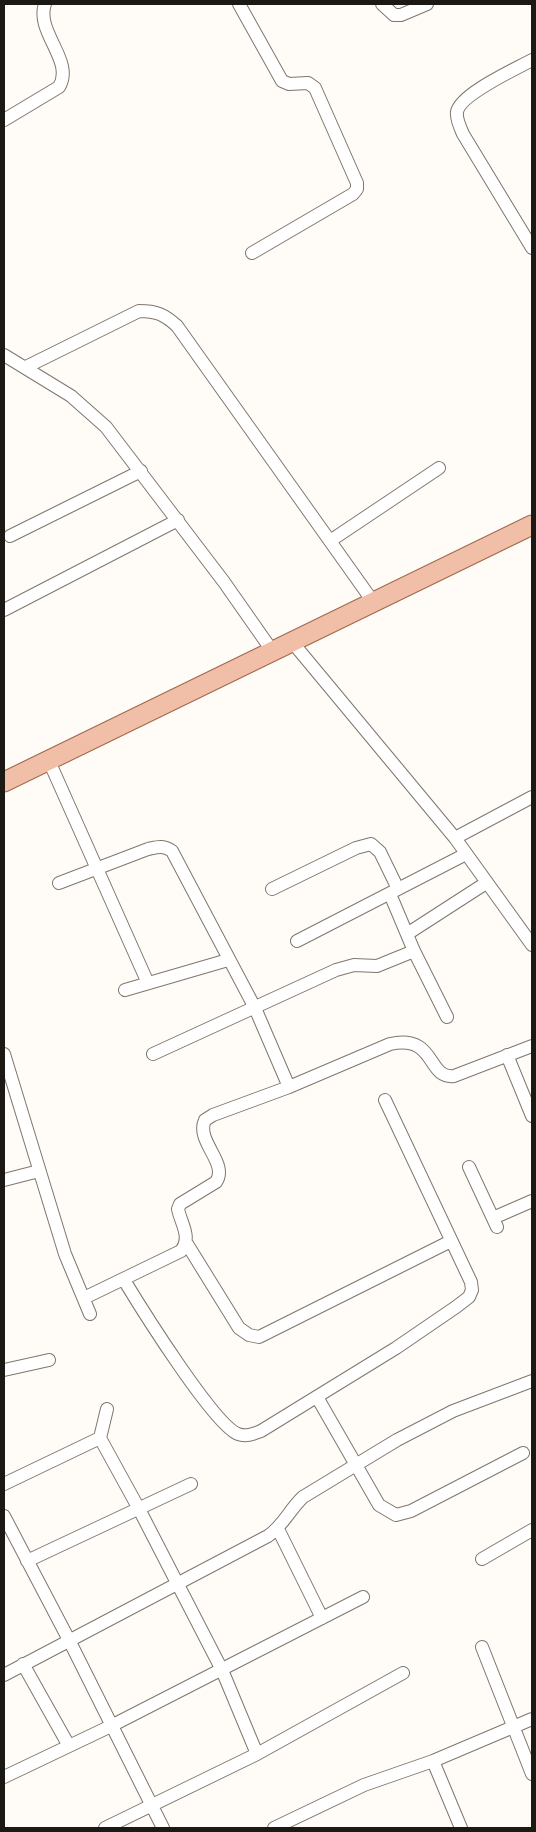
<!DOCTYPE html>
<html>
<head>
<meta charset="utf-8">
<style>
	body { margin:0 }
	#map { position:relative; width:536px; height:1832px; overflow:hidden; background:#fffbf7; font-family:"Source Sans 3",sans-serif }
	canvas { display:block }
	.frame { position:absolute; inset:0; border:5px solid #1c1915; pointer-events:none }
</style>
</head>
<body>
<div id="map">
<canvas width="536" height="1832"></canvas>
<div class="frame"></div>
</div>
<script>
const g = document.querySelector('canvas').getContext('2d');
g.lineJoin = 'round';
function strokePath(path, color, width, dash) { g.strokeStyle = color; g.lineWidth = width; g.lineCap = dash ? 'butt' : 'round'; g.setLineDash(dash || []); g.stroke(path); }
const minor = new Path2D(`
	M239,4L282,81L289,84L308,83L315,88L357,183V189L353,194L252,253
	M382,4L394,15H401L427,4
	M532,60C516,69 460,94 457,112C456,119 460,127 463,134L532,248
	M4,120L59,87C75,61 35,32 45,4
	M4,355L71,396L106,427L224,582L273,652
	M26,367L139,311C156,311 164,314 177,326L374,603
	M10,536L141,471
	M330,541L439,468
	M4,610L178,520
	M293,643L455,838L532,945
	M49,761L147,981
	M455,838L532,797
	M59,883L148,849C158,847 163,845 172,851L255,1008L289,1087
	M272,889L356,848L371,844L380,852L398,889
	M390,894L414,951L447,1017
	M407,934L486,883
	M297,941L466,854
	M125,990L228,960
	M4,1054L65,1254L90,1314
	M153,1054L336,970L354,965L377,966L414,951
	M507,1055L532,1116
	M469,1167L497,1227
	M4,1180L39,1171
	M493,1218L532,1201
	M187,1244L239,1328L249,1335L259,1337L451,1241
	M124,1280C141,1308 214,1425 238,1434C246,1437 253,1434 261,1431L396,1348L456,1307L469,1297L472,1290L471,1282L385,1100
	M84,1298L181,1251C192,1237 181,1224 178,1209L180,1204L216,1182C229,1163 195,1141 205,1120L213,1115L289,1087L390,1044C437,1034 426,1079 454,1076L532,1046
	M4,1370L49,1360
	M317,1397L379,1505L396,1515L411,1511L523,1453
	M100,1438L139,1509L222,1670L257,1754
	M4,1484L100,1438L107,1409
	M4,1516L69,1640L163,1828
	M278,1529L322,1618
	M482,1559L532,1530
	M27,1561L191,1484
	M482,1647L532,1774
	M23,1664L69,1746
	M4,1675L268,1536C283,1526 290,1509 303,1497L397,1440L453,1411L532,1381
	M433,1761L461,1828
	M4,1777L111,1726L363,1597
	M105,1828L257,1754L403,1673
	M274,1828L364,1785L433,1761L532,1719`);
const primary = new Path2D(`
	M4,782L532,525`);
strokePath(minor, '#7f776e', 14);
strokePath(primary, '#a0694e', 21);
strokePath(minor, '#fff', 12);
strokePath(primary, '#f1bfa7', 19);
</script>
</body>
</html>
